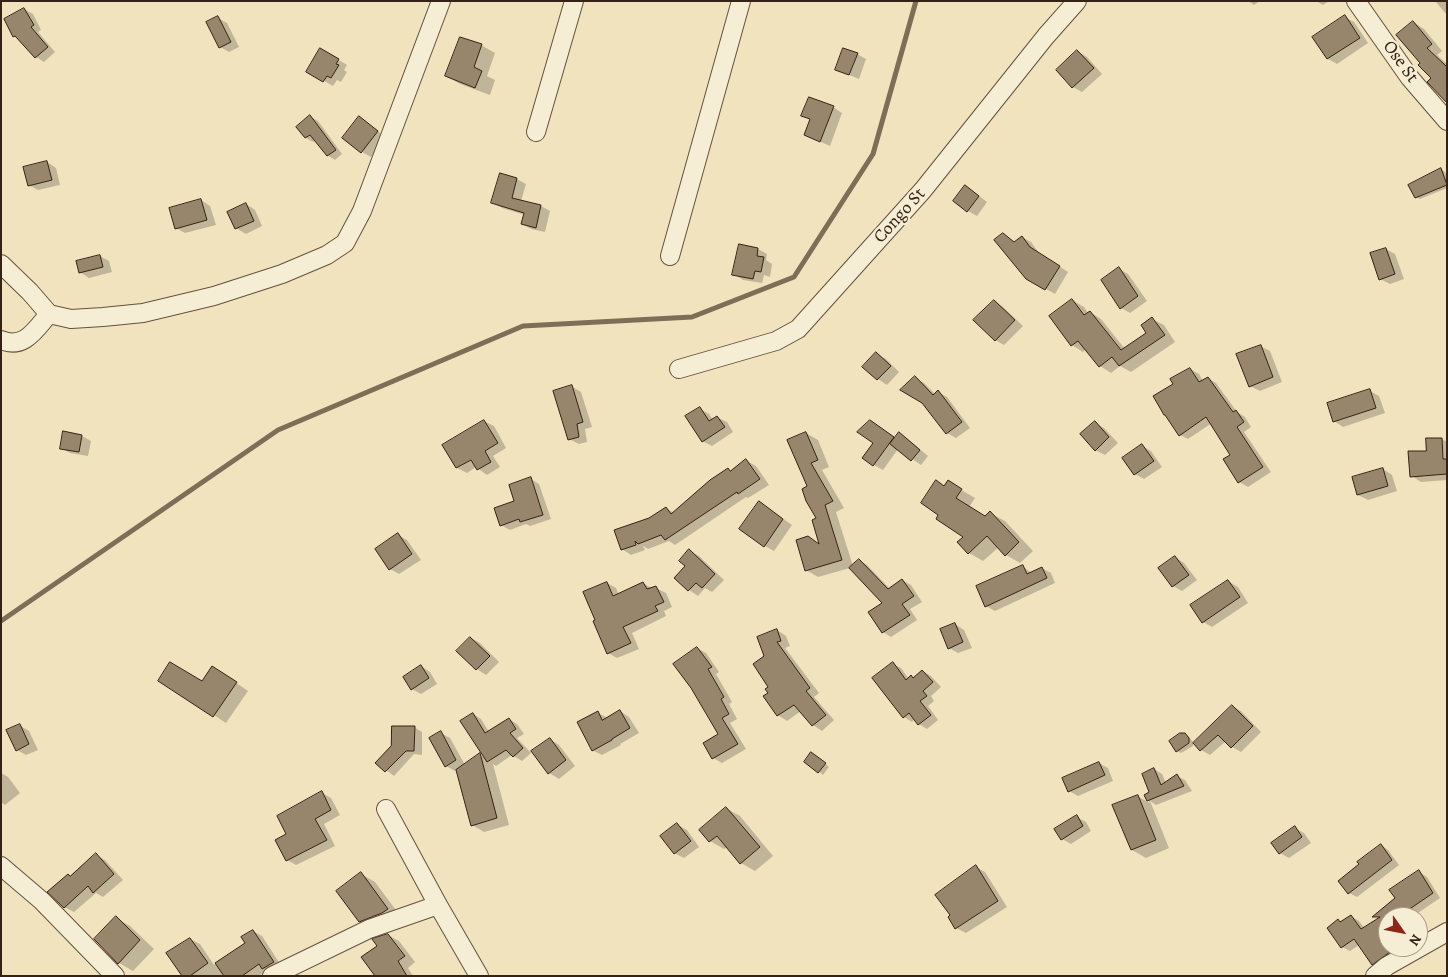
<!DOCTYPE html>
<html>
<head>
<meta charset="utf-8">
<style>
	body { margin:0 }
	#map { position:relative; width:1448px; height:977px; overflow:hidden; background:#f1e3be; font-family:Alegreya,serif }
	canvas { display:block }
	.frame { position:absolute; inset:0; border:2px solid #352214; pointer-events:none }
	.north { position:absolute; left:1378px; top:907px; width:50px; height:50px; box-sizing:border-box; background:#f6edd5; border:1px solid #a99c88; border-radius:50%; rotate:123deg; font-size:14px; font-weight:700; line-height:20px; text-align:center; color:#352214 }
	.north::after { content:''; display:block; margin:auto; width:18px; height:22px; background:#8f2418; clip-path:polygon(50% 0,100% 100%,50% 72%,0 100%) }
</style>
</head>
<body>
<div id="map">
<canvas width="1448" height="977"></canvas>
<div class="frame"></div>
<div class="north">N</div>
</div>
<script>
const g = document.querySelector('canvas').getContext('2d');
g.lineJoin = 'round';
function fill(path, color) { g.fillStyle = color; g.fill(path, 'evenodd'); }
function strokePath(path, color, width, dash) { g.strokeStyle = color; g.lineWidth = width; g.lineCap = dash ? 'butt' : 'round'; g.setLineDash(dash || []); g.stroke(path); }
function write(font, color, halo, rows, align = 'center') {
  g.font = font + ' Alegreya,serif'; g.lineWidth = 4.5; g.setLineDash([]); g.textBaseline = 'middle'; g.strokeStyle = halo; g.fillStyle = color; for (const [text, x, y, turn = 0] of rows) {
    g.save(); g.translate(x, y); g.rotate((+turn || 0) * Math.PI / 180); g.textAlign = isNaN(turn) ? turn : align; if (halo) g.strokeText(text, 0, 0); g.fillText(text, 0, 0); g.restore();
  }
}
const shadow = new Path2D(`
	M1248,1H1260L1254,5Z
	M1316,1H1329L1323,5Z
	M1435,1H1447V15Z
	M24,9L33,14L41,30L38,32L55,52L44,62L36,57L20,39L14,36Z
	M1345,17L1354,22L1368,43L1337,64L1328,59Z
	M218,18L227,23L239,47L229,52L220,47Z
	M1413,22L1424,29L1442,51L1437,55L1447,64V101L1421,63Z
	M481,45L495,53L487,76L495,80L490,95L460,84L446,76Z
	M320,49L347,65L344,70L347,72L341,82L337,80L333,86L307,71Z
	M1077,51L1087,57L1102,74L1082,92L1073,87L1057,70Z
	M857,54L866,59L859,79L837,70Z
	M833,107L842,113L830,146L805,135L811,120L803,115Z
	M311,117L318,121L342,154L335,160L327,155L315,140L313,142L306,138Z
	M359,118L386,137L371,157L362,152Z
	M47,162L56,168L60,185L38,190L29,185Z
	M1441,169L1445,172L1447,176V188L1420,199L1416,197Z
	M517,179L526,184L521,201L541,206L550,211L545,232L531,229L522,224L525,215L502,208L493,203Z
	M974,192L987,202L977,216L968,211Z
	M201,200L210,206L216,225L185,233L176,228Z
	M246,204L255,210L262,226L246,234L236,228Z
	M1003,234L1015,242L1022,237L1031,242L1039,253L1068,272L1055,294L1027,278Z
	M740,245L758,249L767,254L766,260L772,264L770,277L764,275L762,283L743,280L734,274Z
	M1386,249L1395,254L1404,279L1390,284L1380,279Z
	M100,256L109,261L112,272L89,278L80,272Z
	M1119,269L1128,274L1147,301L1130,313L1121,308Z
	M1072,300L1084,307L1088,313L1090,312L1101,319L1125,349L1148,333L1152,319L1164,325L1175,342L1131,372L1120,366L1111,373L1100,366L1086,349L1083,352L1072,345Z
	M994,301L1003,307L1023,326L1004,345L995,340Z
	M1260,346L1270,351L1282,382L1260,391L1250,386Z
	M877,354L886,359L899,372L887,385L878,379L864,367Z
	M1190,369L1199,374L1203,381L1208,378L1216,383L1237,412L1245,417L1251,427L1244,432L1271,472L1248,487L1239,482L1224,460L1231,455L1212,423L1188,439L1180,435L1175,385Z
	M915,378L924,383L935,394L938,392L947,397L970,428L956,438L947,433Z
	M571,386L581,392L592,427L585,429L587,442L579,444L569,439Z
	M1370,391L1379,396L1385,413L1343,427L1334,421Z
	M700,409L709,414L713,420L717,417L727,422L733,432L712,446L702,441Z
	M484,421L494,426L506,448L493,456L500,467L487,475L476,467L467,473L457,468L444,445Z
	M1095,423L1104,428L1118,443L1105,455L1095,450Z
	M879,426L896,438L899,434L908,439L928,456L921,465L898,449L883,470L874,465L864,458L875,443Z
	M806,433L818,440L829,467L822,470L844,508L836,512L853,566L859,560L867,565L890,589L902,580L911,585L922,602L910,609L917,620L891,637L883,632L884,603L850,568L818,577L806,570L808,537L820,545L818,519L808,487Z
	M82,436L91,441L88,456L70,453L61,448Z
	M1442,439L1447,442V480L1421,482L1412,476L1427,452Z
	M1142,446L1151,451L1162,467L1144,479L1135,474Z
	M747,461L756,466L769,485L748,498L746,497L675,545L669,541L648,549L643,546L645,550L631,555L622,549L649,519L666,508L674,513L728,469L731,471Z
	M1383,469L1392,475L1397,491L1368,500L1358,495Z
	M531,479L539,484L551,519L530,526L526,524L510,530L501,525Z
	M948,482L975,498L969,507L986,517L990,513L1005,521L1033,551L1020,563L1006,555L999,547L983,561L969,553L959,542L965,536L945,487Z
	M768,508L792,525L774,551L765,546Z
	M398,535L407,540L421,560L399,574L390,569Z
	M690,551L699,556L724,580L712,592L705,588L698,596L689,590L675,577L687,566Z
	M1175,557L1184,563L1197,580L1182,591L1173,586Z
	M1023,567L1032,573L1042,568L1051,573L1055,583L995,611L986,606Z
	M1228,581L1238,587L1248,603L1212,627L1203,622Z
	M607,583L616,588L619,595L643,583L653,589L656,588L666,593L672,607L664,611L666,616L632,633L639,649L617,658L608,653Z
	M955,624L964,630L972,648L958,653L949,648Z
	M777,630L786,636L790,646L785,648L819,693L814,697L834,720L822,731L813,725L801,711L787,721L778,715L770,693L766,657Z
	M471,638L480,643L499,662L486,675L477,669L458,651Z
	M697,648L706,653L719,672L716,674L732,702L729,704L737,719L730,723L746,749L722,763L713,758L719,735Z
	M893,664L901,668L909,679L911,677L914,679L923,671L931,676L941,687L931,696L934,701L928,706L938,720L927,729L919,724L915,719L912,722L904,717Z
	M421,666L430,672L437,684L421,694L412,689Z
	M225,675L248,691L226,723L160,680L202,682Z
	M1232,706L1241,711L1261,732L1241,752L1232,747L1226,741L1210,755L1201,750Z
	M620,711L629,717L639,733L620,744L621,745L602,755L592,750L598,713L608,718Z
	M473,714L481,719L489,732L509,719L517,724L524,734L517,738L531,753L522,761L512,755L496,766L493,764L509,825L484,832L472,825L457,770L455,771L446,766L441,733L450,738L465,765L480,755L486,758Z
	M19,725L29,731L38,750L26,755L17,750Z
	M414,727L422,732V755L414,754L394,776L377,763Z
	M1185,734L1189,737L1193,742V746L1181,753L1177,751Z
	M550,739L559,745L575,766L559,779L549,773L533,752Z
	M816,756L829,767L823,775L806,761Z
	M1099,763L1108,768L1113,781L1078,796L1069,791Z
	M1154,769L1162,774L1166,783L1177,776L1185,780L1192,791L1156,805L1150,801L1169,848L1146,858L1132,850L1137,796L1150,803L1146,796L1151,792Z
	M1,773L8,777L20,793L5,805L1,802Z
	M322,793L331,798L340,815L324,824L335,846L296,865L287,860L288,834Z
	M726,808L740,816L773,856L755,871L741,863L728,847L724,849L710,841L701,830Z
	M1077,817L1086,822L1091,831L1071,844L1062,839Z
	M678,825L687,830L699,847L684,858L674,853Z
	M1295,828L1304,833L1311,843L1289,858L1280,853Z
	M1381,845L1388,850L1399,865L1357,897L1349,893Z
	M96,855L105,860L123,880L103,897L96,893L74,912L64,907L71,877Z
	M976,867L985,872L1007,907L966,933L956,928Z
	M1419,872L1427,877L1440,898L1412,917H1388V947H1391L1397,957L1381,968L1373,964L1359,945L1350,951L1342,947L1338,921L1341,922L1351,916L1359,921L1365,929L1385,915Z
	M361,874L375,882L401,917L374,929L360,921Z
	M116,918L130,926L154,949L133,971L119,963Z
	M253,931L262,936L282,967L267,970L259,976H184L190,939L200,944L214,965L247,943Z
	M388,935L399,941L415,962L408,968L413,976H377L378,946Z`);
const stream = new Path2D(`
	M1,621L278,430L523,326L692,317L794,277L873,154L916,1`);
const building = new Path2D(`
	M24,8L34,25L31,27L48,47L35,58L15,36L13,37L4,19Z
	M1345,15L1360,38L1327,59L1312,37Z
	M218,16L231,42L219,48L206,22Z
	M1413,21L1432,44L1427,48L1447,67V103L1427,82L1431,78L1418,65L1420,63L1396,35Z
	M460,37L482,44L474,67L482,71L475,88L445,76Z
	M320,48L339,59L336,64L339,65L331,78L327,76L323,82L306,72Z
	M843,48L858,53L849,75L835,70Z
	M1077,50L1094,68L1072,88L1056,70Z
	M809,97L834,106L820,142L804,135L810,119L801,116Z
	M310,115L336,150L327,156L310,135L305,138L296,127Z
	M359,116L378,131L361,153L342,138Z
	M47,161L52,180L28,186L23,167Z
	M1441,168L1447,185L1415,198L1408,185Z
	M500,173L517,178L512,198L541,205L536,228L521,224L524,213L491,203Z
	M965,185L979,196L967,212L953,201Z
	M201,199L207,220L175,229L169,208Z
	M246,203L254,221L235,229L227,212Z
	M1003,233L1014,242L1022,236L1030,247L1060,266L1045,290L1026,279L994,240Z
	M739,244L758,248L757,256L764,257L761,272L755,271L753,279L732,275Z
	M1386,248L1395,274L1379,280L1370,253Z
	M100,255L103,267L79,273L76,261Z
	M1119,267L1138,296L1120,309L1101,280Z
	M1072,299L1084,315L1090,311L1121,350L1146,333L1141,325L1152,317L1165,335L1119,366L1112,357L1099,367L1078,341L1071,346L1049,316Z
	M994,300L1015,320L995,341L973,320Z
	M1261,345L1273,377L1249,387L1236,354Z
	M876,352L891,366L877,380L862,367Z
	M1190,368L1199,382L1208,377L1233,412L1236,410L1244,422L1237,427L1263,467L1238,483L1223,459L1230,455L1206,417L1179,436L1165,415H1164L1153,396L1173,384L1170,379Z
	M915,376L933,395L938,390L962,422L946,434L922,403L900,390Z
	M572,385L583,422L577,424L579,437L568,440L553,391Z
	M1370,389L1376,408L1333,422L1327,403Z
	M700,407L709,421L717,416L725,427L702,442L685,416Z
	M484,420L498,443L485,451L491,462L477,470L471,460L456,468L442,445Z
	M870,420L894,437L873,466L862,458L873,443L857,432Z
	M1095,421L1109,437L1095,451L1080,434Z
	M63,431L82,435L79,452L60,449Z
	M806,432L818,460L811,463L833,501L825,505L842,560L805,571L796,540L808,536L819,544L812,520L816,518L806,501L802,489L807,486L787,440Z
	M899,432L920,450L911,461L890,444Z
	M1426,438H1442L1443,459H1447V474L1410,477L1408,451H1426Z
	M1142,444L1154,461L1134,475L1122,458Z
	M746,459L760,479L738,494L737,492L665,540L661,535L638,544L635,541L636,545L621,550L614,530L649,518L666,507L671,514L710,480L728,468L730,471Z
	M1383,468L1388,486L1357,495L1352,477Z
	M531,477L543,515L520,522L519,519L500,526L494,508L514,501L509,485Z
	M936,480L944,486L948,480L962,489L956,498L985,516L990,511L1019,542L1005,556L987,536L968,554L957,542L963,537L936,519L938,515L921,503Z
	M759,501L783,519L764,547L739,529Z
	M398,533L412,554L389,570L375,549Z
	M689,549L715,574L702,588L696,583L688,591L674,578L685,566L679,561Z
	M1175,556L1189,575L1172,587L1158,568Z
	M859,559L888,589L902,579L914,596L902,604L910,615L882,633L868,612L882,603L849,568Z
	M1023,565L1027,574L1042,567L1047,578L985,607L976,586Z
	M1228,580L1240,597L1202,623L1190,605Z
	M607,582L613,596L643,582L647,589L656,586L664,602L655,606L658,611L623,627L631,643L607,654L593,621L595,620L583,592Z
	M955,623L963,642L948,649L940,629Z
	M777,629L781,641L777,642L810,688L806,691L826,715L812,726L794,705L777,716L763,696L768,693L765,689L768,687L753,664L764,656L757,637Z
	M470,637L490,656L476,670L456,651Z
	M697,647L712,667L708,669L724,697L721,699L729,714L722,718L738,744L712,759L703,743L718,734L691,688L673,664Z
	M170,662L202,681L212,666L237,682L213,717L158,681Z
	M893,662L906,680L911,675L913,678L922,670L933,682L923,691L927,696L920,701L931,715L918,725L909,713L903,718L872,678Z
	M421,665L429,678L411,690L403,677Z
	M1232,705L1253,726L1231,748L1218,735L1200,751L1193,743Z
	M620,710L630,728L612,739V740L592,751L577,722L598,711L602,720Z
	M473,713L485,733L509,718L516,729L510,733L523,748L513,757L506,750L487,762L460,721Z
	M20,724L29,744L16,751L6,730Z
	M392,726H415L414,751H406L385,772L375,763L391,746Z
	M441,731L456,760L445,767L429,738Z
	M1180,733H1185L1189,738V743L1176,752L1169,741Z
	M550,738L566,760L548,774L531,751Z
	M811,752L826,763L818,773L804,762Z
	M480,753L497,818L471,826L456,770Z
	M1099,762L1105,775L1068,792L1062,778Z
	M1154,768L1161,785L1177,774L1184,786L1147,801L1144,795L1149,792L1142,774Z
	M322,791L331,810L315,819L327,840L286,861L275,840L286,834L277,816Z
	M1138,795L1156,840L1131,850L1112,805Z
	M726,807L760,847L740,864L717,836L709,842L699,830Z
	M1077,815L1083,826L1061,840L1054,829Z
	M677,823L691,841L674,854L660,836Z
	M1295,826L1302,837L1279,854L1271,843Z
	M1381,844L1392,860L1348,894L1338,881L1359,864L1357,862Z
	M96,853L114,874L93,893L88,886L64,908L47,892L68,874L70,876Z
	M976,865L998,901L955,929L948,917L950,915L935,895Z
	M1419,870L1433,893L1398,917H1388V949L1390,952L1372,965L1354,939L1341,948L1327,928L1338,919L1340,922L1351,915L1361,929L1380,917H1372L1395,898L1389,890Z
	M361,872L388,909L382,913L359,922L336,891Z
	M116,916L140,940L118,964L94,939Z
	M253,930L274,962L262,969L259,964L242,976H224L215,963L245,943L241,937Z
	M388,934L405,956L398,961L407,976H375L361,957L377,946L372,939Z
	M190,938L208,963L190,976H182L166,953Z`);
const minor = new Path2D(`
	M1356,1L1410,78L1447,121
	M536,132L574,1
	M670,256L741,1
	M1,264L30,292L49,314L71,319L103,317L143,313L214,296L282,274L327,255L345,243L362,211L441,1
	M1,340C24,350 36,329 49,314
	M679,369L776,341L798,329L923,190L1046,36L1077,1
	M386,809L438,905L479,976
	M1,866L42,901L115,976
	M272,976L369,929L438,905
	M1375,976L1387,966L1447,932`);
const streetNames = [
	["Ose St",1400,62,54],
	["Congo St",900,216,-48]
];
fill(shadow, '#0003');
strokePath(stream, '#7f6e57', 5);
fill(building, '#97866c');
strokePath(building, '#352214', 1);
strokePath(minor, '#64523e', 20);
strokePath(minor, '#f6edd5', 18);
write('18px', '#352214', '#f6edd5', streetNames);
</script>
</body>
</html>
